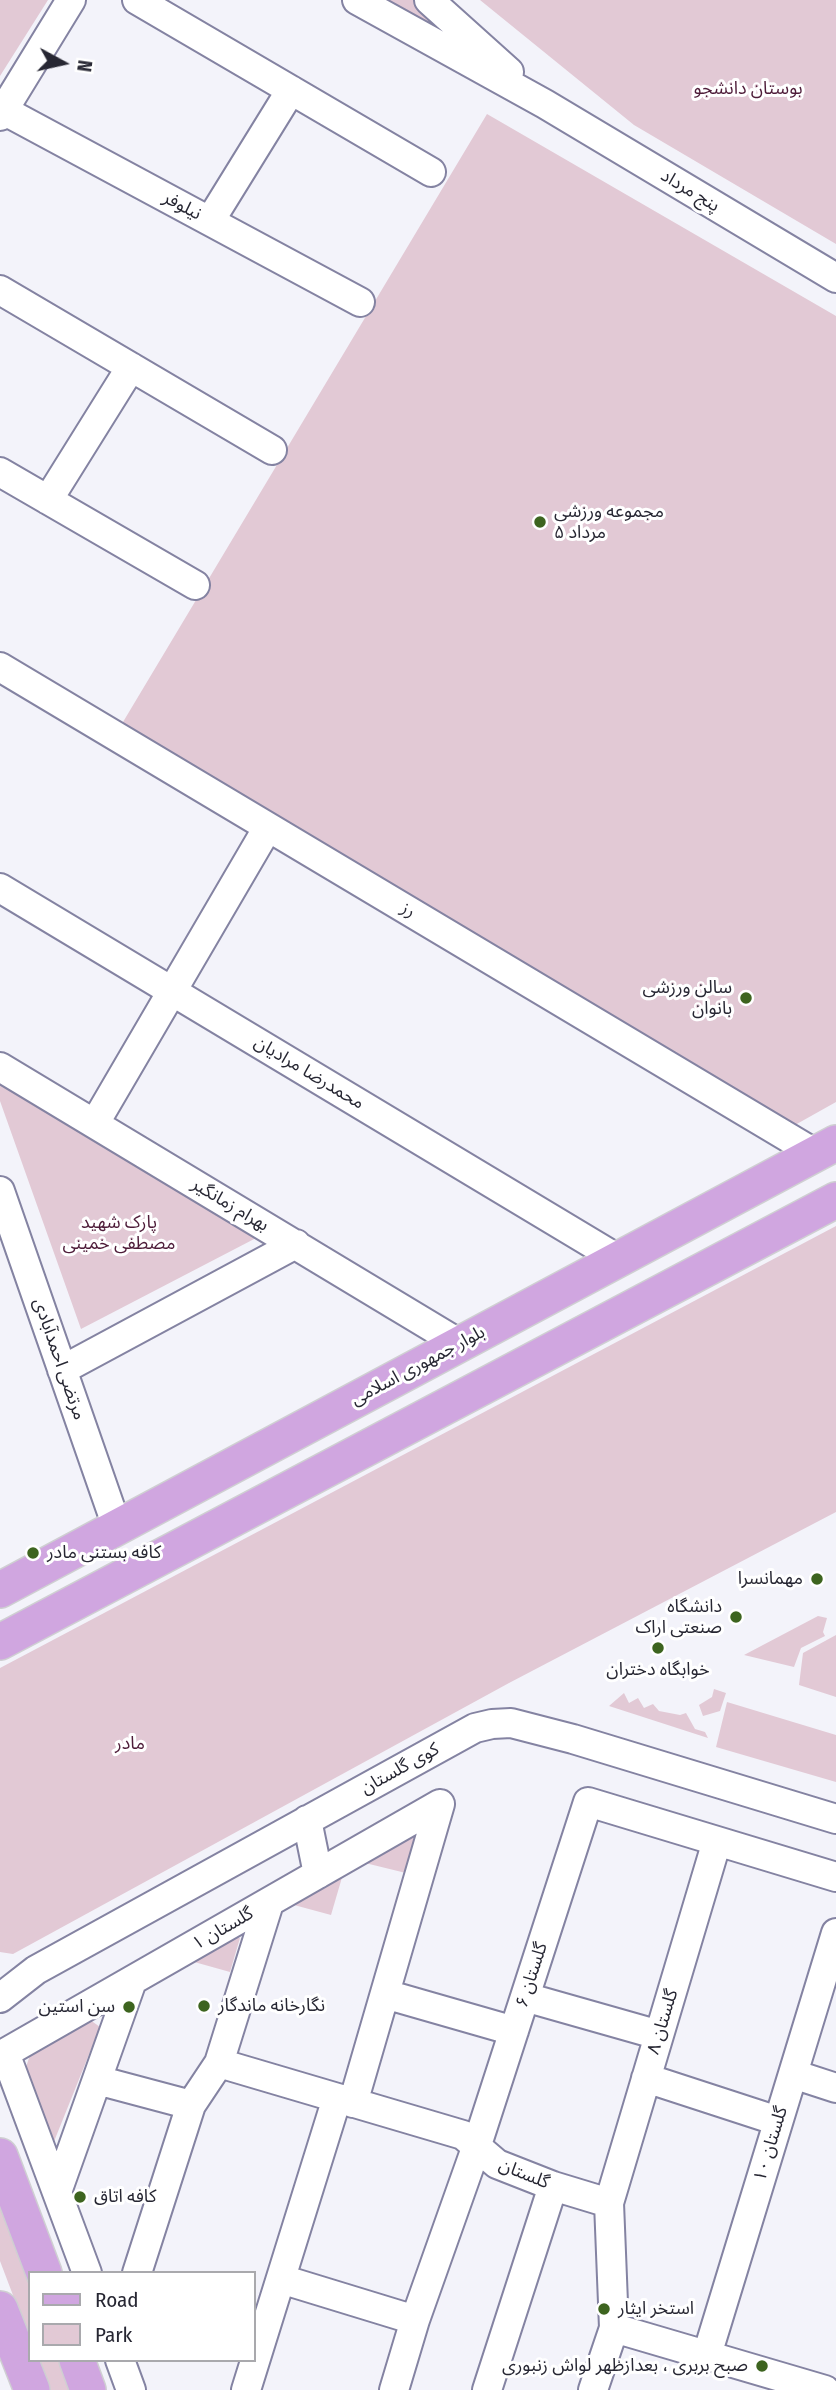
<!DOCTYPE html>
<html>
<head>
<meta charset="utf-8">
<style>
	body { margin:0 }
	#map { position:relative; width:836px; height:2390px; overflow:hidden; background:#f3f3fa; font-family:"Fira Sans Condensed",sans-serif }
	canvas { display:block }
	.legend { position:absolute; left:28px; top:2271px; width:228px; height:91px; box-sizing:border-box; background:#fff; border:2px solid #a9a9ad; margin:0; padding:9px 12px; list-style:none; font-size:21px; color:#272733 }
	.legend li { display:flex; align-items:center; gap:14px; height:35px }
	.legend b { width:35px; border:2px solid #a9a9ad }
	.north { position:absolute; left:28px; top:28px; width:70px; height:70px; -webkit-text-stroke:5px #fff; paint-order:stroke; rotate:98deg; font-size:19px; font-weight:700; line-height:28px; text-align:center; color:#272733 }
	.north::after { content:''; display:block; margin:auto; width:24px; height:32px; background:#272733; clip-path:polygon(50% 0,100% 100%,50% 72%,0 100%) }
</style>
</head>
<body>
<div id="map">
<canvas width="836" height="2390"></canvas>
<ul class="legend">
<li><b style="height:9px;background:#d0a6e0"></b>Road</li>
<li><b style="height:19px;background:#e2c9d5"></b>Park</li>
</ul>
<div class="north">N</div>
</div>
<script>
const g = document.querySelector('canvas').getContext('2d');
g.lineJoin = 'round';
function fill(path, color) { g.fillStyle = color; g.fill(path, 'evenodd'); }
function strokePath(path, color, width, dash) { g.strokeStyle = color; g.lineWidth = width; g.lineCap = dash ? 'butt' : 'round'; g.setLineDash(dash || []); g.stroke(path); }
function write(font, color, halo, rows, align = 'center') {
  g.font = font + ' "Fira Sans Condensed","Noto Sans Arabic",sans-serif'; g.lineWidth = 6; g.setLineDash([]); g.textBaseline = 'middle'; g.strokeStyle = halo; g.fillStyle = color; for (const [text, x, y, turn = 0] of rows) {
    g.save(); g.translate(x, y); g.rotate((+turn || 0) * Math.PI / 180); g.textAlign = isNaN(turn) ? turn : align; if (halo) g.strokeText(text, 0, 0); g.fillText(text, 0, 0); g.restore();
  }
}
const green = new Path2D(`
	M0,0H48L0,76Z
	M385,0H414L486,63Z
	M480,0H836V244L634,125Z
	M487,114L836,316V1102L795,1125L120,727Z
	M0,1084L258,1237L81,1329L0,1101Z
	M836,1226V1512L509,1683L13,1954L0,1952V1668Z
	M818,1616L827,1618L823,1632L825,1636L801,1648L794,1667L744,1655Z
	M836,1635V1697L799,1685L803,1653Z
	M714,1689L726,1693L720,1711L703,1716L699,1705L712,1697Z
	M624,1693L629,1703L638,1698L644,1708L653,1704L659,1711L680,1715L686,1713L695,1729L705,1732L708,1738L609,1706Z
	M727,1702L836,1735V1782L716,1747Z
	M423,1828L410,1874L361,1862Z
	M343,1874L331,1915L283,1902Z
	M228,1932L240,1938L230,1972L180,1958Z
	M86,2017L100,2027L53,2144L24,2073L32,2049Z
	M0,2199L30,2277V2340L0,2261Z
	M37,2360H62L73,2390H49Z`);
const minor = new Path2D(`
	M137,0L431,172
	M357,0L545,104L836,278
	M429,0L509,72
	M3,110L360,302
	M0,116L71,0
	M210,221L291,90
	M0,290L272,450
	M0,472L195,585
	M48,500L131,367
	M0,667L816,1154
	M0,888L618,1259
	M0,1067L460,1344
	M95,1123L268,827
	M0,1191L117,1527
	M62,1370L296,1244
	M307,1820L318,1874
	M385,1994L514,2031
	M525,1997L659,2035
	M0,1998L36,1970L475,1728L492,1724L511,1723L573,1739L836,1819
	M219,2063L269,1903
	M793,2074L836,2088
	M646,2078L778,2121
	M97,2080L191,2105L219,2063L463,2135L497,2164L553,2186L609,2203L614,2328L825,2390
	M353,2103L440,1804
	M57,2192L132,1981
	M609,2203L717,1841
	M87,2273L5,2053L440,1804
	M137,2273L191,2105
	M281,2279L415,2320
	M707,2355L836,1933
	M120,2360L131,2390
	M246,2390L337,2098
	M394,2390L415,2320L476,2148L588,1802L836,1877
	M487,2390L553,2186
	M593,2390L614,2328`);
const major = new Path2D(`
	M0,1590L836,1143
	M0,1642L836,1200
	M0,2156L44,2273
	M0,2309L32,2390
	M77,2360L88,2390`);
const markers = [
	[540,522,7,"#3d641f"],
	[746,998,7,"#3d641f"],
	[33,1553,7,"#3d641f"],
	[817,1579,7,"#3d641f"],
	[736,1617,7,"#3d641f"],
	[658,1648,7,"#3d641f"],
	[204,2006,7,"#3d641f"],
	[129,2007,7,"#3d641f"],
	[80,2197,7,"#3d641f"],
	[604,2309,7,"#3d641f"],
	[762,2366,7,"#3d641f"]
];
const parkNames = [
	["بوستان دانشجو",748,89],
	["پارک شهید",119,1223],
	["مصطفی خمینی",119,1244],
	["مادر",130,1744]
];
const streetNames = [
	["پنج مرداد",690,191,31],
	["نیلوفر",182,206,28],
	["رز",408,910,31],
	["محمدرضا مرادیان",309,1073,31],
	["بهرام زمانگیر",230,1205,31],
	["مرتضی احمدآبادی",59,1359,71],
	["بلوار جمهوری اسلامی",418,1366,-28],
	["کوی گلستان",400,1769,-29],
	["گلستان ۱",223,1929,-30],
	["گلستان ۶",532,1975,-72],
	["گلستان ۸",663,2022,-73],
	["گلستان ۱۰",771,2144,-73],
	["گلستان",524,2174,22]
];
const poiNames = [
	["مجموعه ورزشی",554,512],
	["۵ مرداد",554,533],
	["سالن ورزشی",732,988,"right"],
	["بانوان",732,1009,"right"],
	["کافه بستنی مادر",47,1553],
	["مهمانسرا",803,1579,"right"],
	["دانشگاه",722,1607,"right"],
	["صنعتی اراک",722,1628,"right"],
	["خوابگاه دختران",658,1670,"center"],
	["نگارخانه ماندگار",218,2006],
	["سن استین",115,2007,"right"],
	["کافه اتاق",94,2197],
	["استخر ایثار",618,2309],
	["صبح بربری ، بعدازظهر لواش زنبوری",748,2366,"right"]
];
fill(green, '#e2c9d5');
strokePath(minor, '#8483a2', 32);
strokePath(major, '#cfcfd2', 38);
strokePath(minor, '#fff', 28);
strokePath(major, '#d0a6e0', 35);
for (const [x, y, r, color] of markers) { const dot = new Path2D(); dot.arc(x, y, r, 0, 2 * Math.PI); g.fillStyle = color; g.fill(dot); strokePath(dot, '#fff', 2.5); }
write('18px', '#4e1c39', '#fff', parkNames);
write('18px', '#272733', '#fff', streetNames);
write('18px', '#272733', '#fff', poiNames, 'left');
</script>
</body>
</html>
